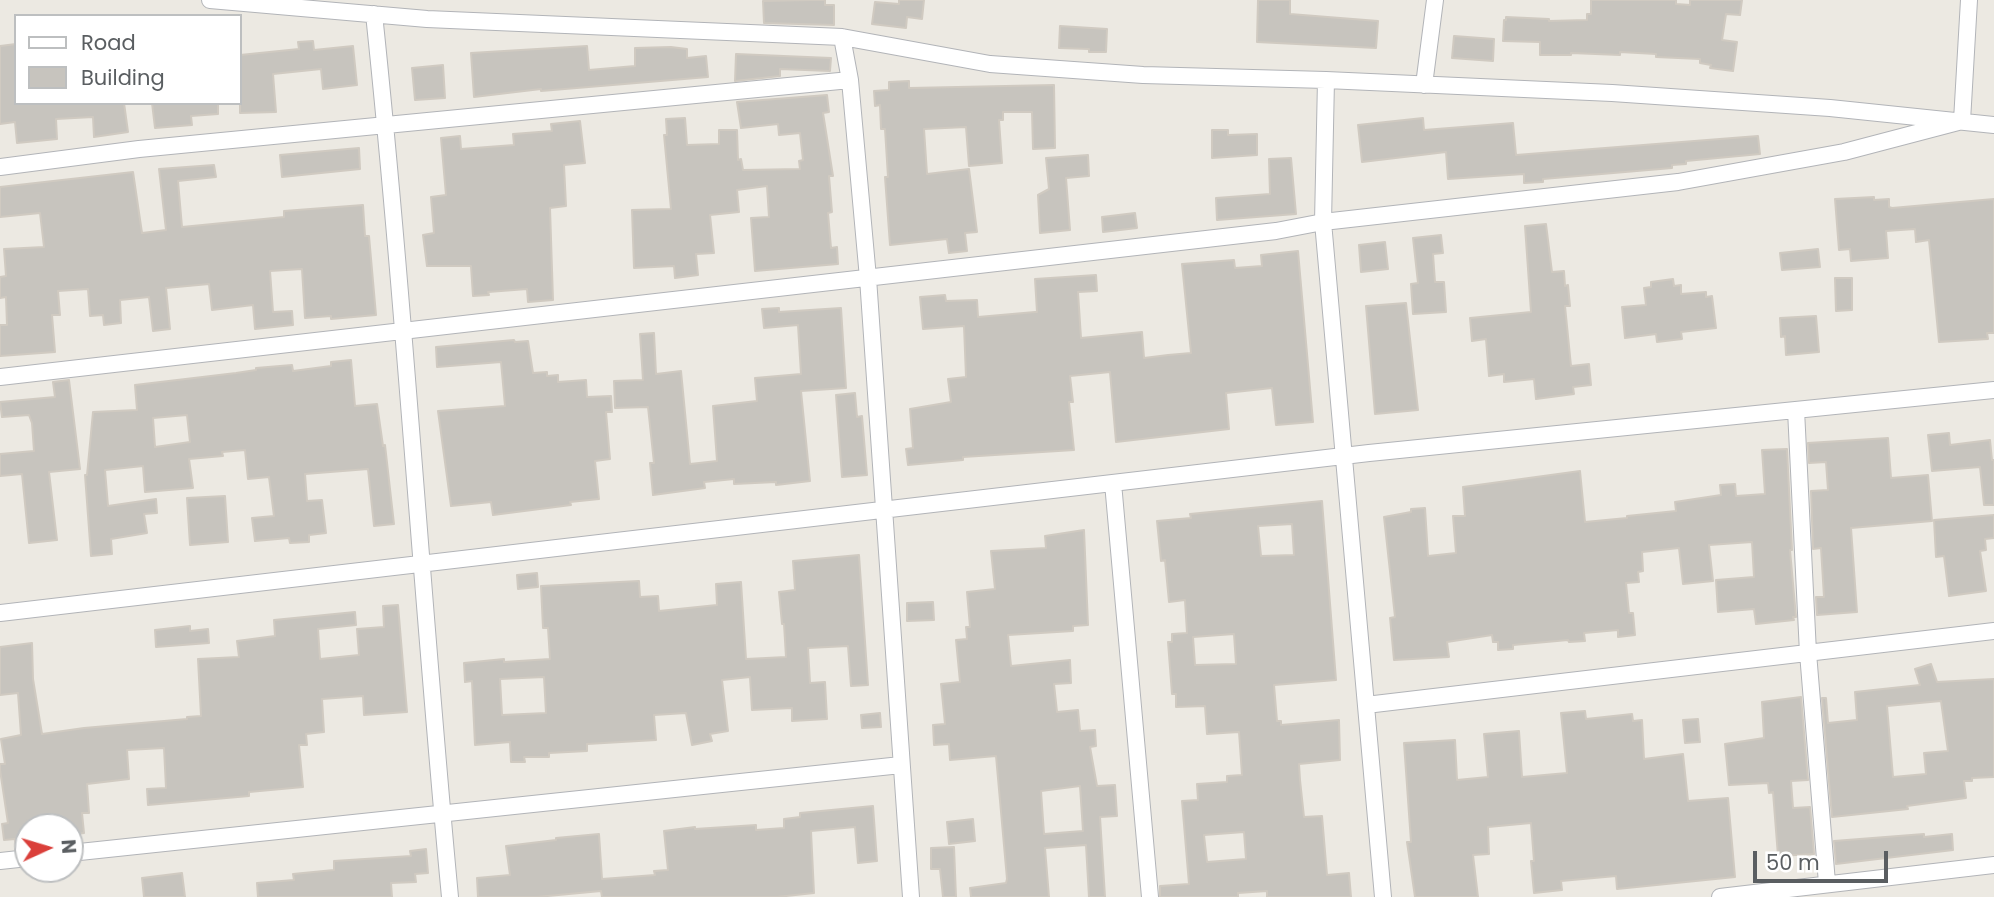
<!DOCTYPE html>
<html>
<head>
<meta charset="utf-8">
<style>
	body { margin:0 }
	#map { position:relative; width:1994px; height:897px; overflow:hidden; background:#ece9e2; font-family:Poppins,sans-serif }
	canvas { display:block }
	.legend { position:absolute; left:14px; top:14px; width:228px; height:91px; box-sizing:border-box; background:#fff; border:2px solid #bdbfc0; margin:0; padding:9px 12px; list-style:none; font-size:21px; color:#5a5e61 }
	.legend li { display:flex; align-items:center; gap:14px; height:35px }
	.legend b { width:35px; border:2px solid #bdbfc0 }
	.north { position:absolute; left:14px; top:813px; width:70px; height:70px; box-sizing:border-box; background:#fff; border:2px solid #bdbfc0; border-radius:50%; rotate:86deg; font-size:19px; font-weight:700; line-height:28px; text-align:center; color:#5a5e61 }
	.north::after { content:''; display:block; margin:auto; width:24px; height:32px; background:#da3f3a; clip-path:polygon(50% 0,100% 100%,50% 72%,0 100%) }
	.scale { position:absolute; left:1753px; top:851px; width:135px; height:32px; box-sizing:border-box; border:4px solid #5a5e61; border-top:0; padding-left:9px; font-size:21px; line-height:24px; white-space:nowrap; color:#5a5e61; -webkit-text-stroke:5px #fff; paint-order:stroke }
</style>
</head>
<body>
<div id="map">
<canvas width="1994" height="897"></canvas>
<ul class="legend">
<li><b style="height:9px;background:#fff"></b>Road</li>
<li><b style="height:19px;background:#c7c4be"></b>Building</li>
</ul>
<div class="north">N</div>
<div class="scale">50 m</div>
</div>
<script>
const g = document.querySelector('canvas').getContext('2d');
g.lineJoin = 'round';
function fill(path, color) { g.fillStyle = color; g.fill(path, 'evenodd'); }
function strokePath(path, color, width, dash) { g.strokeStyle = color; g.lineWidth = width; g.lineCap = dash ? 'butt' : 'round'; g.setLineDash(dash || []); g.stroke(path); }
const building = new Path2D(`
	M810,0H825V5H834V25L764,23L763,1Z
	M899,0H924L922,19L907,17L906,28L872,24L875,2L899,4Z
	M1258,0H1290V14L1378,21L1376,48L1257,42Z
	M1591,0H1676V4L1690,5V0H1742L1740,15L1726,14L1722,40L1737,42L1733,71L1710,68L1711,65L1700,63V59L1656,57V54L1620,52V55L1571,53V55H1540V42L1503,41L1504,20H1506V17L1549,19V21L1587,20V14H1591Z
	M1060,26L1107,29L1106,52H1089V49L1059,48Z
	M1454,36L1494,39L1493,61L1452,58Z
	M313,41L314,50L353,46L357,85L323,89L321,69L273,74L276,112L240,113V55L299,49L298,42Z
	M16,44V103H124L128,132L94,137L93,117L56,119L57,139L17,143L15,122L0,124V46Z
	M587,46L589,70L635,66V48L671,47L687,49V58L706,56L708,77L541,91V89L474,97L471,53Z
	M736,54L831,58L830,71L780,69V76L735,81Z
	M443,65L445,98L415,100L412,68Z
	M909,81V88L1054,85L1055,148L1033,149L1032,112H1003V120H999L1002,163L969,166L966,127L924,129L927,174L969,169L977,232L965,233L967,251L949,253L947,239L890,245L885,177H888L885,129H881L880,105L875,106L874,91L889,90V82Z
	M827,95L829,112L823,113L833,176H829L832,212L828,213L831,248L837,247L838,264L755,271L751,218L769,217L767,186L737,190L739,212L710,215L714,253L696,254L698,275L675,278L674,266L634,268L632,210L671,209L664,135H667L666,119L685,118L687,145L719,144V130H737L738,160L741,159L743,170L800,169L799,161L803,160L800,133L779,135L778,124L741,128L737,102Z
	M152,103H218V114L191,116L192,125L155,128Z
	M1423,118L1424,130L1513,123L1516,155L1758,136L1760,154L1686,161V164L1672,165V168L1543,179V182L1524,183V174L1448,179L1446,152L1362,162L1358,125Z
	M580,121L585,163L564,165L566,206L550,208L553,300L528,302L527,289L488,292L489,295L473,296L471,266H427L423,235L434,233L431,197L446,195L441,138L460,136L461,149L514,145L513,134L552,131L551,124Z
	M1212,130H1228V135L1257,134V155L1212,158Z
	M359,148L360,169L282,177L280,155Z
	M1088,155L1089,176L1066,178L1070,230L1040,233L1038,195L1049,189L1046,158Z
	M1291,158L1296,214L1217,220L1216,198L1270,194L1269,159Z
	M214,165L216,177L178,181L182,227L284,217V211L363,205L365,236H369L376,315L331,319V316L305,318L302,269L270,271L273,312L292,311L293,325L255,329L253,305L212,310L209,284L166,288L170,329L153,331L149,297L120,300L121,323L104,325L103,315L90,316L88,289L58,291L60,315H52L55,352L0,356V325H7L6,297L0,298V277L6,276L4,249L44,247L40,213L0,217V187L133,172L142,233L166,230L159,169Z
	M1874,197V200L1889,199V207L1892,208L1994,199V333H1987L1988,339L1939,342L1929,240L1916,242L1915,229L1886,231L1888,258L1851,261L1850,249L1839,250L1835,199Z
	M1135,213L1137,228L1103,232L1102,217Z
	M1546,224L1552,272L1564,271L1565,286L1568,285L1570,306H1565L1571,366L1589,364L1591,385L1573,387L1574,394L1536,399L1534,379L1504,382V374L1489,376L1486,339L1472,341L1470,318L1531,312L1525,226Z
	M1441,235L1443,253L1433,254L1435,282H1444L1446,312L1413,314L1411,284L1418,283L1413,238Z
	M1385,242L1388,269L1361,272L1359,245Z
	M1818,249L1820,267L1782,270L1780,253Z
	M1298,251L1313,422L1276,425L1272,388L1226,393L1229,429L1116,442L1110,372L1070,376L1073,402H1069L1074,450L963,457V460L908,465L906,449L913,448L910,409L951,402L948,379L966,377L964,326L923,329L920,297L945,295L946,301L977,300L978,317L1035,312H1037L1035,279L1096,275L1097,291L1078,292L1081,338L1142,332L1144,358L1168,355L1191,353L1182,264L1234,260L1235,268L1262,266L1261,255Z
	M1835,278H1852V310L1836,311Z
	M1673,279L1674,286L1681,285V294L1706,292V297L1712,296L1716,328L1681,332L1682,339L1657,342L1656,334L1625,338L1622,307L1646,305L1644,288L1651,287V282Z
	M1406,303L1418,410L1375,414L1366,306Z
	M779,308V312L841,308L846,388L801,391L810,481L776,485V482L734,484V479L704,482L705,488L653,495L650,463H654L648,407L615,408L614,381L643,380L640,334L654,333L656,374L681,371L690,464L717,461L713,406L757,401L755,378L801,374L798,325L764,328L762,309Z
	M1816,316L1819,352L1786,355L1785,336L1781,337L1780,318Z
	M514,340L515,342L528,341L533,373L547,372V376L558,375V382L586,380L587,397L611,396L612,412H606L610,459L595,461L599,499L570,502L571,505L493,515L491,502L451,506L438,411L505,406L501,362L437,367L436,347Z
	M351,360L355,406L377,404L383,446L385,445L394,524L374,526L368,469L305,474L307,501L322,500L326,533L309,535V542L290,543L289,538L255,541L252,518L274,516L269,477L248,479L245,450L222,452L223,456L189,459L193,488L145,492L143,466L105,470L108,506L156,499L157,513L144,514L147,533L111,539L112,554L91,556L85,475H87L93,412L137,410L135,385L236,373L256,370V368L292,365L293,371L331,366V362ZM187,415L190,442L155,447L153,418Z
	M69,380L80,469L49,472L57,540L29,543L22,474L0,476V454L34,451L32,423L29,415L2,417L0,402L55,397L53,382Z
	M855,393L857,417L862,416L867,475L842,477L836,395Z
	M1949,433L1950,445L1990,440L1992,460H1994V505H1984L1980,467L1932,471L1928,435Z
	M1888,438L1891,478L1928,475L1932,521L1851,528L1857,612L1817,615L1816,597H1824L1821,548L1813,549L1811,491L1828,490L1826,462L1809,463L1808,443Z
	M1787,449L1792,550H1790L1796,617H1793L1794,620L1756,624L1754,609L1718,612L1716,580L1754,577L1752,542L1709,545L1713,581L1683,584L1679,548L1642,552L1643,571L1638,572L1639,582L1626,583L1629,613H1633L1635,635L1618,637V630L1584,633L1585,641L1569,642L1568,640L1513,645V649L1498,650V642H1493L1492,635L1447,642L1449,657L1394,660L1390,618L1395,617L1384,517L1411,512V509L1425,508L1428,556L1456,553L1453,516H1465L1463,487L1580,471L1585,522L1627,518V516L1676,511L1675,502L1721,495L1720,485L1735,484L1736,496L1765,494L1762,450Z
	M225,496L228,542L190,545L187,498Z
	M1322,501L1336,680L1274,685L1277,721H1281V725L1339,720L1340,760L1299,764L1300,780L1304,817L1322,816L1327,875L1349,873L1351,897H1267V891L1238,893V897H1160V886L1189,884L1182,801L1198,800L1197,784L1227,782V776L1242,775L1239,732L1207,734L1205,706L1176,707V694H1172L1168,642H1172V634L1187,633L1185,600L1169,602L1165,560L1161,561L1157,521L1191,518L1190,514ZM1292,524L1294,555L1261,556L1258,526ZM1234,634L1236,664L1195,665L1193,637ZM1244,832L1246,859L1207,862L1204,835Z
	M1994,515V538L1985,539L1986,550L1980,551L1986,591L1949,596L1944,556L1936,557L1934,520Z
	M1084,530L1088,625L1073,626V631L1008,635L1011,666L1070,660L1071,683L1054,684L1057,712L1078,710L1080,731L1095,730L1096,746L1090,747L1097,786L1115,785L1117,816L1100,817L1105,897H1089L1086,845L1045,848L1049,897H971L970,888L1006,883L1007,879L996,756L950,760L949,744L934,745L933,725L945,724L941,684L960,682L956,640L967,639L966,627H970L967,592L995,589L991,551L1046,548L1045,536ZM1080,786L1083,831L1044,834L1041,791Z
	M859,555L868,685L851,686L848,646L808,648L810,683L825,682L827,719L792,721V708L752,710L750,677L722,680L728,731L710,734L712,741L692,745L686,713L654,715L656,740L587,744V751L549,753V757H524L525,762H511L510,742L475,745L472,681L465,682L464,663L504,659V662L550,659L548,628H543L541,586L639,581L640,597L658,596L659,611L717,605L716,584L741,582L746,659L786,657L784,624H782L779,592L795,590L793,561ZM544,677L546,713L502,715L500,679Z
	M537,573L538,587L518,589L517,575Z
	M933,602L934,620L907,621V603Z
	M398,605L407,712L364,715L363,696L322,699L324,732L306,734L307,745H299L303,787L249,792V796L148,805L147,789L166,788L164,748L127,750L129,779L87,784L89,813H82L84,833L70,835V827H61L60,817L28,821V848L16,849L15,839L4,840L2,824L8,823L0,770V764H5L1,739L21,735L18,693L0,695V647L32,643L33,679L42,734L84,728L187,719V717L201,716L198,659L239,657L237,641L275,636L274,620L355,612L356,625L318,629L320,659L359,655L357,629L384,627L383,606Z
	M190,626V631L208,629L209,643L156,647L155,630Z
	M1931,664L1937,682L1994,679V777L1972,778V781H1964L1966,798L1907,806L1908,809L1832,817L1822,698H1826L1828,723L1857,720L1855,692L1920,685L1915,669ZM1941,701L1948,751L1924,753L1926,774L1893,777L1887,706Z
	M1801,697L1808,780L1791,781L1793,808L1810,807L1814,854L1778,856L1773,792L1769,793L1768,783L1729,785L1725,744L1764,738L1762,702Z
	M1585,711L1586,719L1632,714L1633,721L1642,720L1644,759L1683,754L1688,801L1728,798L1735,877L1617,889L1616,876L1561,881L1562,890L1534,893L1531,861H1534L1531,823L1488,827L1489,854L1473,855L1478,897H1415L1407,842H1411L1404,743L1455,740L1457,780L1488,777L1484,734L1519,731L1522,777L1567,773L1561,713Z
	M880,713L881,727L862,728L861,715Z
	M1698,719L1700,742L1685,743L1683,720Z
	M873,806L877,861L858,863L855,827L811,831L814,893L777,897H602L601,891L537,897H478L477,878L510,875L506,846L556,840V838L599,834L602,879L655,875L654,871L668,870L664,831L695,827V829L756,825V830L784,828V819L800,817V813Z
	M973,819L975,841L949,844L947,822Z
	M1924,834V837L1952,834L1953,850L1836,864L1834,841Z
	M954,847L956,897H943L940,869H931V848Z
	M426,849L428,873L415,874L416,882L391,883L392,897H258L257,883L294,880L293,874L334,870V861L411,856L410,851Z
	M182,873L185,897H144L142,878Z`);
const minor = new Path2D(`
	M210,0L427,19L842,37L990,64L1143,75L1326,80L1612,93L1830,108L1994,125
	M374,14C405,308 422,603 450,897
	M842,37L850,80L868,278L911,897
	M1326,80L1323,222L1383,897
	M1424,85L1435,0
	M0,167L139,149L850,80
	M0,377L1276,231L1323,222L1678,182L1844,152L1962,121L1969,0
	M1796,410L1808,653L1827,883
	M1113,483L1150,897
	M0,613L1369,453L1994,390
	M1366,705L1994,631
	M70,853L901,765
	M0,861L28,858
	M1720,897L1994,865`);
fill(building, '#c7c4be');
strokePath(building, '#d0cac1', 2);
strokePath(minor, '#b2b4b8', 18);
strokePath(minor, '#fff', 16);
</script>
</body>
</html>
